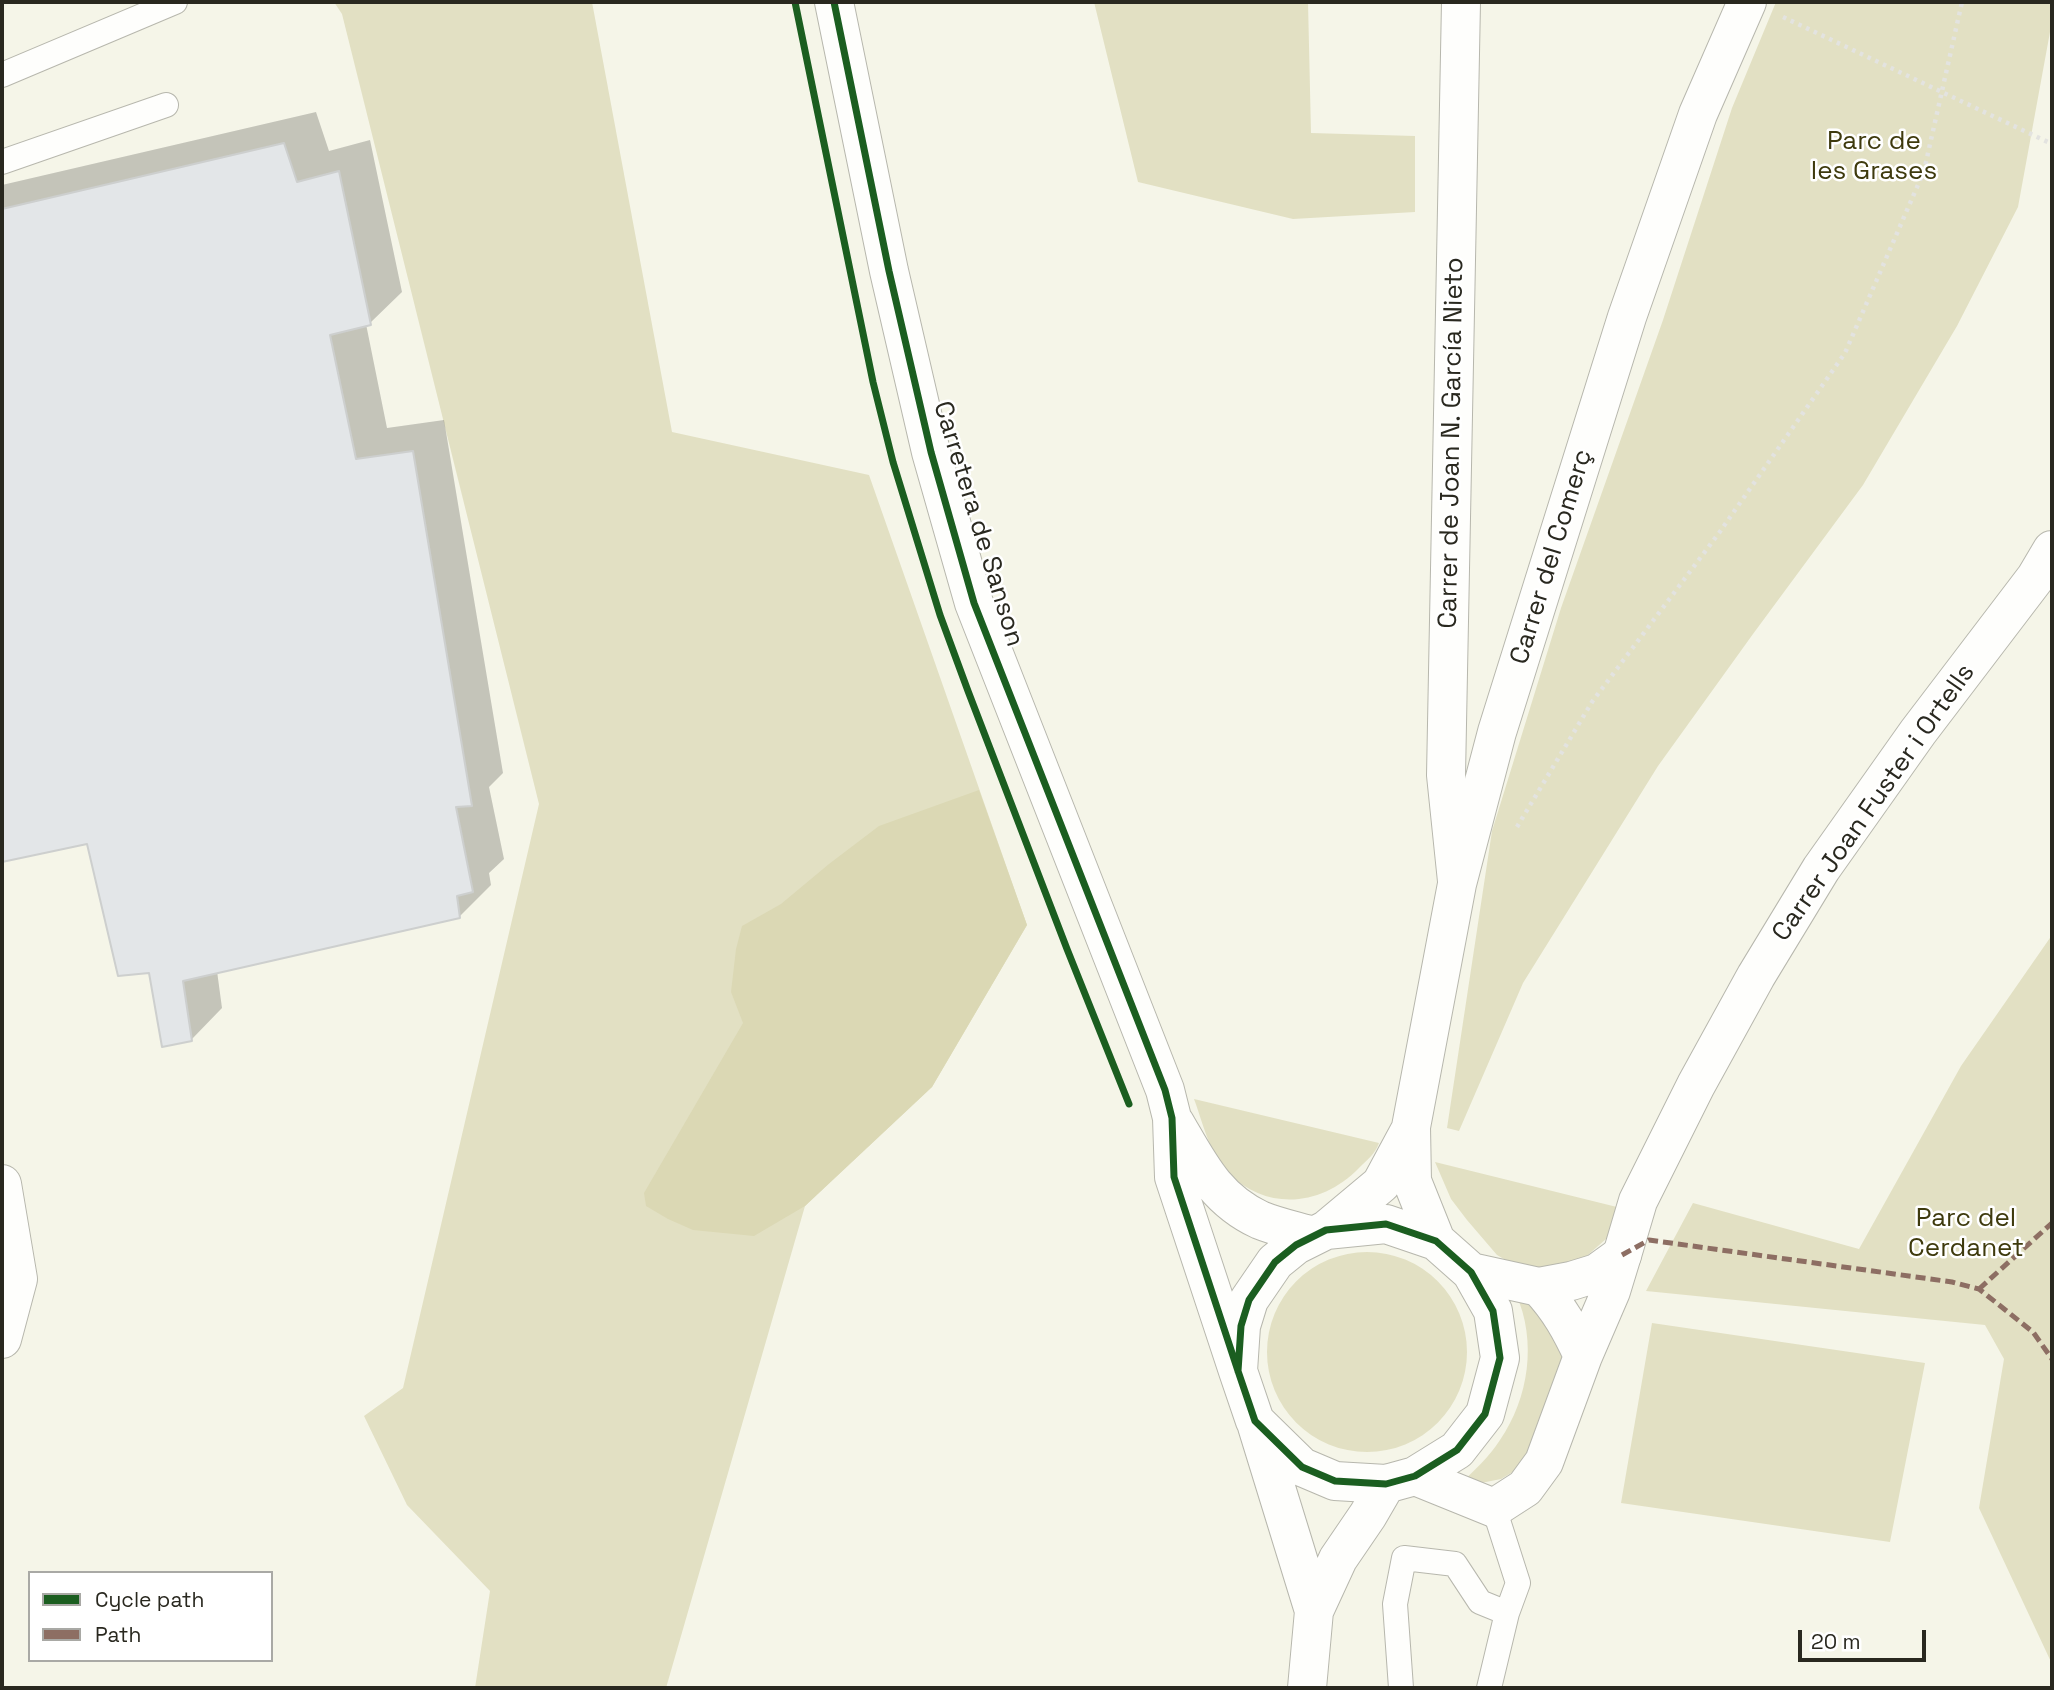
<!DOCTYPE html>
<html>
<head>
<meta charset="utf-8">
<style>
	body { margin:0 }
	#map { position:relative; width:2054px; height:1690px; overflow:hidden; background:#f5f5e8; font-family:"Space Grotesk",sans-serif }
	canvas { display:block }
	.frame { position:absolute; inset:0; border:4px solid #29281f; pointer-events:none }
	.legend { position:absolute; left:28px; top:1571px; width:245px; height:91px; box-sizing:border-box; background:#fff; border:2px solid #a9a9a5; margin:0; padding:9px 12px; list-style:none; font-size:21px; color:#29281f }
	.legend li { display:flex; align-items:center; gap:14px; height:35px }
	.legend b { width:35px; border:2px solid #a9a9a5 }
	.scale { position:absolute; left:1798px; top:1630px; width:128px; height:32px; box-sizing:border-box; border:4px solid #29281f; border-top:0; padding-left:9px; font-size:21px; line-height:24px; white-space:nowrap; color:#29281f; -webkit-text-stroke:5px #fff; paint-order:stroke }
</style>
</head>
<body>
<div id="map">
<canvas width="2054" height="1690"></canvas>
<div class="frame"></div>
<ul class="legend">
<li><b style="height:9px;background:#1b5e20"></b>Cycle path</li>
<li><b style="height:9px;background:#8d6e63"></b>Path</li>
</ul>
<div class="scale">20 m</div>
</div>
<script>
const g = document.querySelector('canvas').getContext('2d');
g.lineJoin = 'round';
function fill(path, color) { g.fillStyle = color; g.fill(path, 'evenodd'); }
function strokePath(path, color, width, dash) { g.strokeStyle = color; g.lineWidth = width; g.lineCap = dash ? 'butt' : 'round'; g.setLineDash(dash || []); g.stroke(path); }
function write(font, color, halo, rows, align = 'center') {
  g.font = font + ' "Space Grotesk",sans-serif'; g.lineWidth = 5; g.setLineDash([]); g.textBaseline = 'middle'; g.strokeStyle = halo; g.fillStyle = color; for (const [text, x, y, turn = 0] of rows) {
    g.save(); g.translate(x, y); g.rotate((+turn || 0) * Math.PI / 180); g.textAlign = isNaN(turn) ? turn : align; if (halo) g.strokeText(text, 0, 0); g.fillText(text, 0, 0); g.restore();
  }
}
const green = new Path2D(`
	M334,2H592L672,432L869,475L1027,925L932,1087L805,1206L666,1688H475L490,1591L407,1505L364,1416L403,1388L539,804L342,14Z
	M1094,2H1308L1311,133L1415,136V212L1293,219L1138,182Z
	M1776,2H2052V21L2018,207L1957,326L1863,485L1753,634L1658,766L1523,983L1459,1131L1447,1128L1492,831L1561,608L1663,320L1732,108Z
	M2052,935V1664L1979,1508L2004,1359L1985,1325L1646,1291L1693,1203L1859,1249L1961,1066Z
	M1194,1099L1379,1143C1375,1154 1367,1160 1359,1168C1322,1206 1268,1212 1228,1173C1210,1155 1203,1123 1194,1099Z
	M1435,1162L1625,1209L1606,1239L1581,1261L1552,1270L1509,1262L1497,1255L1467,1220L1451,1199Z
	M1267 1352a100 100 0 1 1 200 0a100 100 0 1 1-200 0Z
	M1516,1294L1535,1303L1561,1345L1563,1362L1539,1442L1516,1470L1501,1479L1481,1483L1460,1484C1474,1471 1489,1457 1500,1440C1529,1398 1537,1341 1516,1294Z
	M1652,1323L1925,1363L1890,1542L1621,1503Z`);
const forest = new Path2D(`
	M979,790L1027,925L932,1087L805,1206L754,1236L693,1230L668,1219L646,1206L644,1193L743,1023L731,992L736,949L742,926L781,904L829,864L879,826Z`);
const shadow = new Path2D(`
	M316,112L329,151L370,140L402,292L370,323L366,324L387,428L444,420L503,773L489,787L504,859L489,873L491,885L459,917L217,971L222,1008L191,1040L150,971L89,842L2,860V185Z`);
const building = new Path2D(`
	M284,143L297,182L339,171L371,325L330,335L356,459L413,451L472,806L456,807L473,892L457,896L460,918L183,981L192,1041L162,1047L149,973L118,976L87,844L2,862V209Z`);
const path = new Path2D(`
	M1783,17L2052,144
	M1517,827L1592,702L1719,533L1845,353L1924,171L1962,2`);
const service = new Path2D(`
	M2,75L175,2
	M2,162L166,105
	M1401,1688L1395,1604L1404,1558L1455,1564L1480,1602L1507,1613
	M1489,1688L1507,1613L1518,1583L1494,1508`);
const minor = new Path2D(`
	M1457,881L1446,775L1461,2
	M2,1184L18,1279L2,1339
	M1622,1255L1638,1201L1696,1085L1756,976L1821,869L1918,732L2036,577L2052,550`);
const tertiary = new Path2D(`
	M834,2L889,271L931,452L974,603L1165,1090L1172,1118L1174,1177L1238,1371L1255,1421L1302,1467L1335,1481L1386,1484L1415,1476L1457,1450L1485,1414L1500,1358L1493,1311L1471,1272L1436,1241L1386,1224L1326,1230L1296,1245L1275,1262L1249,1300L1241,1326L1238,1371
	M1175,1123C1199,1164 1215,1199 1260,1220C1277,1227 1296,1231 1313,1236
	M1326,1230L1381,1184L1409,1132
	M1436,1241L1412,1181L1411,1127L1457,884L1497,732L1627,317L1698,114L1747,2
	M1471,1272L1539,1287L1571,1281L1597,1273L1622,1255
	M1539,1287C1559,1308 1571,1330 1583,1356
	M1257,1426L1314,1611
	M1415,1476L1494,1508L1525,1488L1544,1462L1583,1356L1611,1291L1622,1255
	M1307,1688L1314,1611L1338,1559L1368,1515L1386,1484`);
const quiet = new Path2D(`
	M1622,1255L1649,1240L1952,1282L1979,1289L2033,1332L2052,1359
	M1979,1289L2052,1223`);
const cycleway = new Path2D(`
	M795,2L873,382L893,462L940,615L968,691L1067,949L1129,1104
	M834,2L889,271L931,452L974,603L1165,1090L1172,1118L1174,1177L1238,1371L1255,1421L1302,1467L1335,1481L1386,1484L1415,1476L1457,1450L1485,1414L1500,1358L1493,1311L1471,1272L1436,1241L1386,1224L1326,1230L1296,1245L1275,1262L1249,1300L1241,1326L1238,1371`);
const parkNames = [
	["Parc de",1874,142],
	["les Grases",1874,172],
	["Parc del",1966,1219],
	["Cerdanet",1966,1249]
];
const streetNames = [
	["Carrer de Joan N. García Nieto",1452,443,-89],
	["Carretera de Sanson",978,524,73],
	["Carrer del Comerç",1552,557,-73],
	["Carrer Joan Fuster i Ortells",1874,803,-55]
];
fill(green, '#e2e0c3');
fill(forest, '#dbd8b4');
fill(shadow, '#0003');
fill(building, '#e3e6e8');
strokePath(building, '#cdcfce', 2);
strokePath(service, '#b7b7ad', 26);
strokePath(minor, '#b7b7ad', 40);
strokePath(tertiary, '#b7b7ad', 40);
strokePath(path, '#e3e3e0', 4.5, [3.5, 5]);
strokePath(service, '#fefefc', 24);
strokePath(minor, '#fefefc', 38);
strokePath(tertiary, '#fefefc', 38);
strokePath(quiet, '#8d6e63', 5, [10, 5]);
strokePath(cycleway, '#1b5e20', 7);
write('26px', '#3e3a0d', '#fff', parkNames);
write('26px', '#29281f', '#fff', streetNames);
</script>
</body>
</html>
